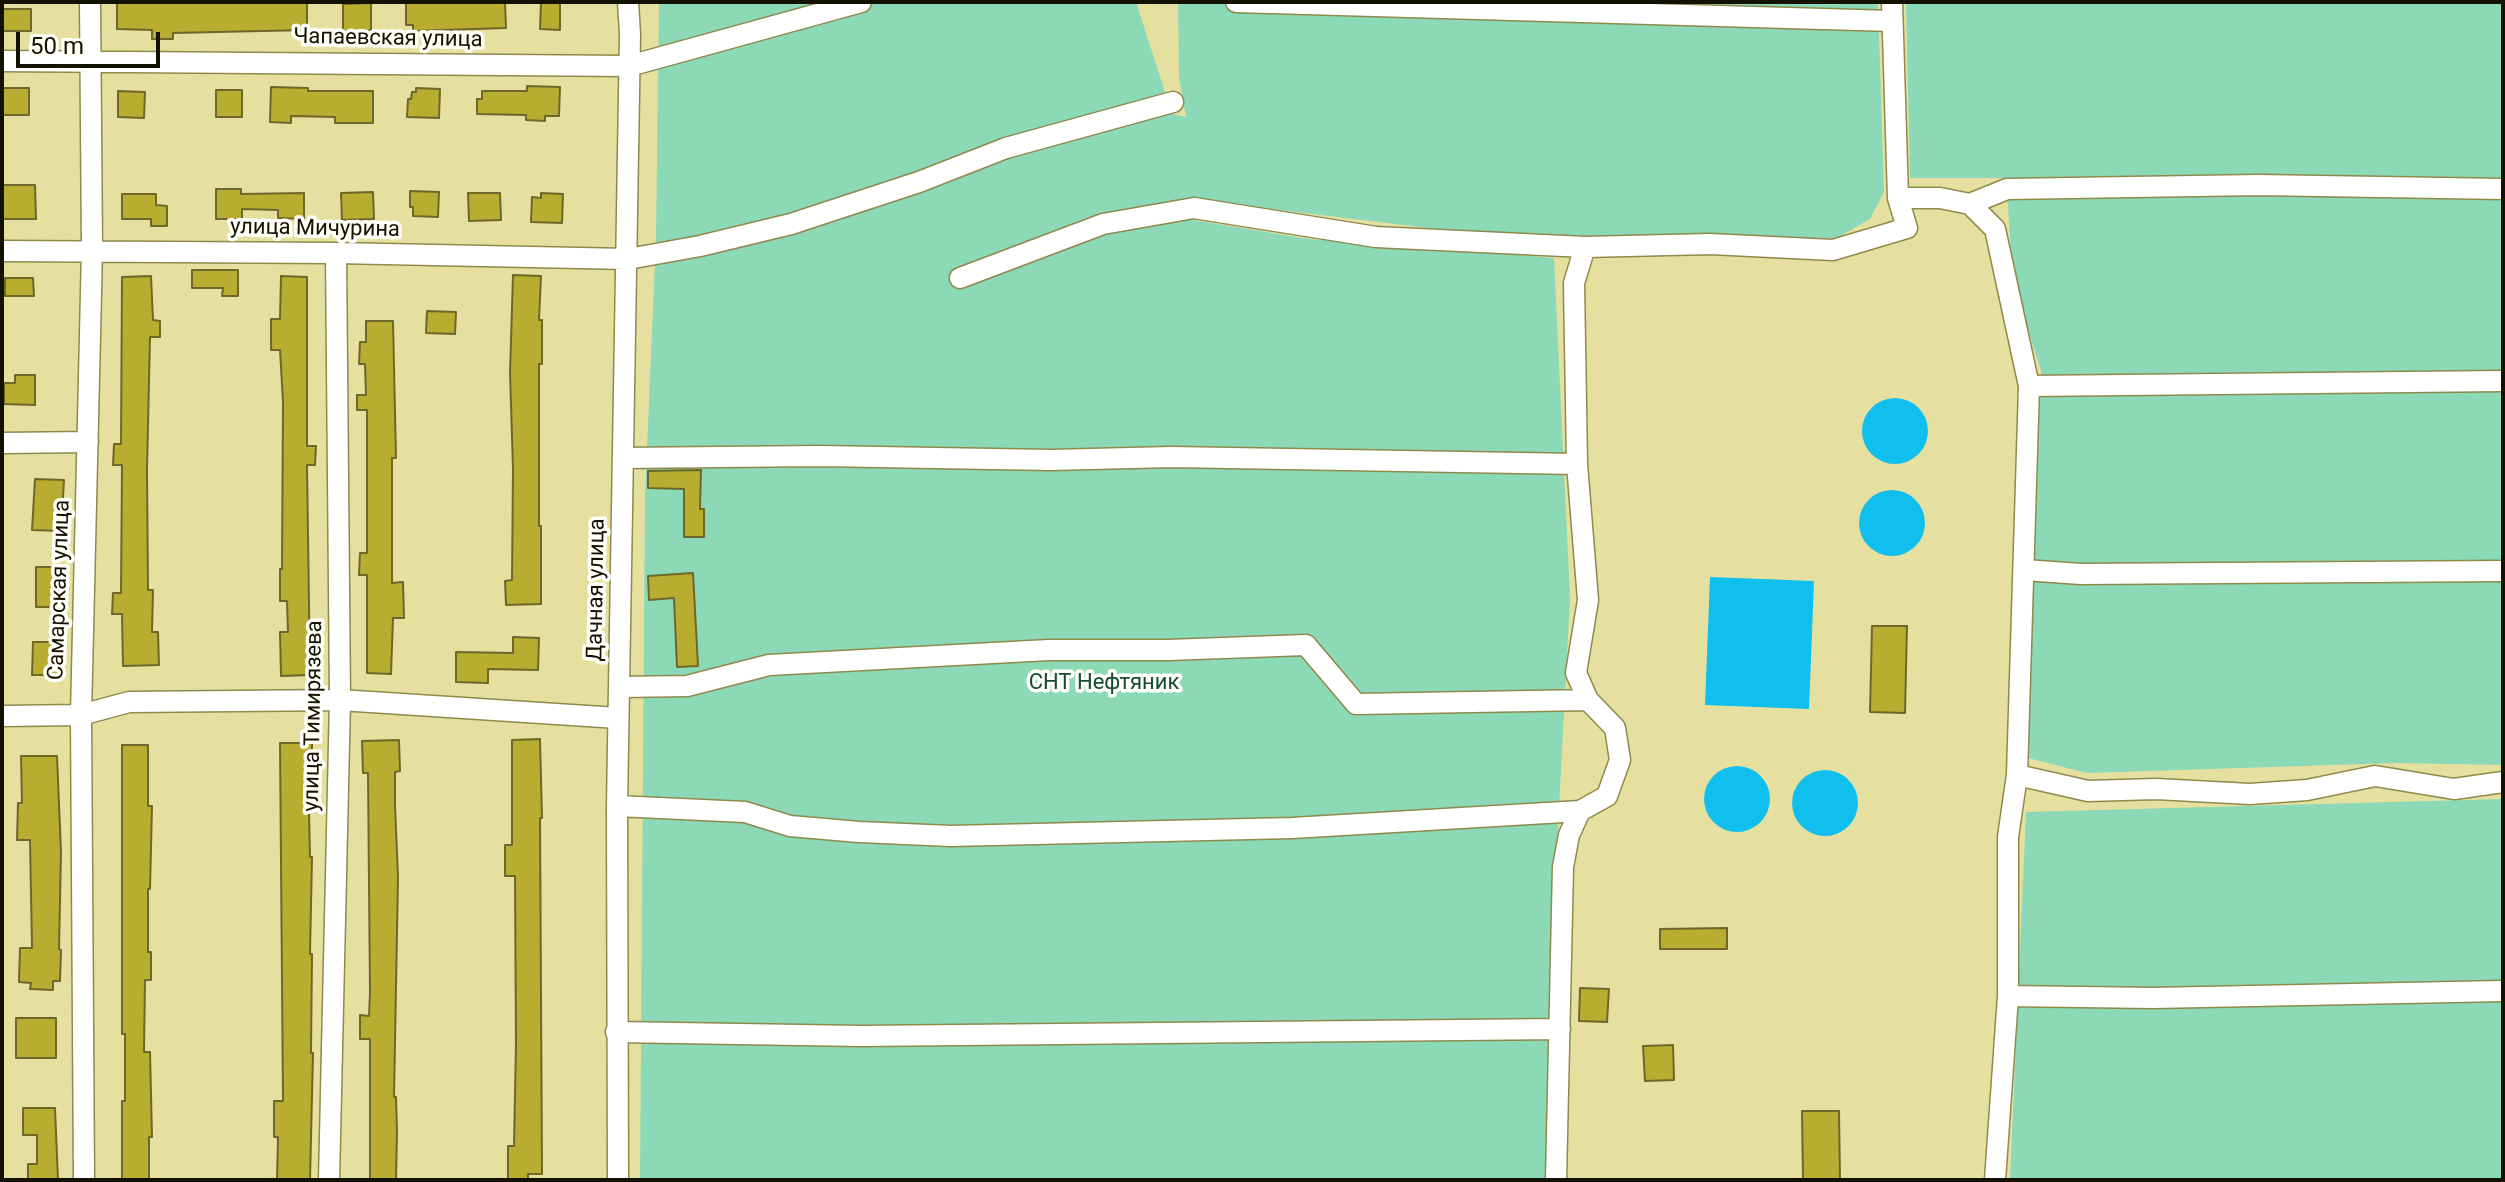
<!DOCTYPE html>
<html>
<head>
<meta charset="utf-8">
<style>
	body { margin:0 }
	#map { position:relative; width:2505px; height:1182px; overflow:hidden; background:#e6e0a0; font-family:Roboto,sans-serif }
	canvas { display:block }
	.frame { position:absolute; inset:0; border:4px solid #131100; pointer-events:none }
	.scale { position:absolute; left:16px; top:32px; width:144px; height:36px; box-sizing:border-box; border:4px solid #131100; border-top:0; padding-left:10px; font-size:24px; line-height:28px; white-space:nowrap; color:#131100; -webkit-text-stroke:6px #fffef8; paint-order:stroke }
</style>
</head>
<body>
<div id="map">
<canvas width="2505" height="1182"></canvas>
<div class="frame"></div>
<div class="scale">50 m</div>
</div>
<script>
const g = document.querySelector('canvas').getContext('2d');
g.lineJoin = 'round';
function fill(path, color) { g.fillStyle = color; g.fill(path, 'evenodd'); }
function strokePath(path, color, width, dash) { g.strokeStyle = color; g.lineWidth = width; g.lineCap = dash ? 'butt' : 'round'; g.setLineDash(dash || []); g.stroke(path); }
function write(font, color, halo, rows, align = 'center') {
  g.font = font + ' Roboto,sans-serif'; g.lineWidth = 7; g.setLineDash([]); g.textBaseline = 'middle'; g.strokeStyle = halo; g.fillStyle = color; for (const [text, x, y, turn = 0] of rows) {
    g.save(); g.translate(x, y); g.rotate((+turn || 0) * Math.PI / 180); g.textAlign = isNaN(turn) ? turn : align; if (halo) g.strokeText(text, 0, 0); g.fillText(text, 0, 0); g.restore();
  }
}
const green = new Path2D(`
	M659,2H1136L1172,114L1186,117L1179,77L1178,2H1878L1884,192L1870,219L1837,238L1585,236L1453,231L1189,199L1193,220L1309,239L1554,258L1570,598L1553,923L1550,1180H640L645,494L656,239Z
	M1906,2H2503V765L2395,763L2087,773L2028,758L2041,371L2013,281L2006,178H1910Z
	M2503,799V1180H2010L2026,812Z`);
const water = new Path2D(`
	M1862 431a33 33 0 1 1 66 0a33 33 0 1 1-66 0Z
	M1859 523a33 33 0 1 1 66 0a33 33 0 1 1-66 0Z
	M1710,577L1814,581L1809,709L1705,705Z
	M1704 799a33 33 0 1 1 66 0a33 33 0 1 1-66 0Z
	M1792 803a33 33 0 1 1 66 0a33 33 0 1 1-66 0Z`);
const building = new Path2D(`
	M117,2H307V30L173,33V39H152V30L117,29Z
	M541,2H560V30L540,29Z
	M371,3V30L343,31V4Z
	M406,3H505L506,28L413,31V25H406Z
	M2,9H31V31H2Z
	M527,86L560,87L559,116H545V121L526,120V115L477,114V99H482V91H527Z
	M271,87L308,88V91H373V123H335V117L291,116V123L270,122Z
	M2,88H29V115H2Z
	M416,88L440,89L439,118L407,117L408,99H411L412,92H416Z
	M216,90H242V117H216Z
	M118,91L145,92L144,118L118,117Z
	M2,185H35L36,219H2Z
	M216,189H241V194L304,193V219L278,218V210L242,209V219H216Z
	M410,191L439,192L438,217L413,216V207H410Z
	M373,192L374,219L342,220L341,193Z
	M468,193H500L501,220L469,221Z
	M541,193L563,194L562,223L531,222L532,197L541,198Z
	M122,194H156V205L167,206V226H151V219H122Z
	M192,270H238V296H222L223,288H192Z
	M513,275L541,276L539,320H542V364H539V526H541V604L506,605L505,581L512,580L513,469L510,373Z
	M151,276L153,320L160,321V337H150L147,470L148,590H153L152,632H158L159,665L123,666L122,614H112L113,593H121L122,465H113L114,444H121L122,277Z
	M281,276L307,277V446H316L315,465H307L310,675L281,676L280,632H288L287,601H280V569H282L283,402L280,350H271V319H280Z
	M5,278H33L34,296H5Z
	M427,311L456,312L455,334L426,333Z
	M366,321H393L396,458H392V583L403,582L404,618H393L391,674L367,673V575H359L360,553H367V410H357V395H366L365,364H359L360,342H366Z
	M15,375H35V405L4,404V383H15Z
	M701,470L700,509H704V537H684V489L648,488V471Z
	M35,479L64,480L61,531L32,530Z
	M36,567H63V600H52V607H36Z
	M693,573L698,666L677,667L674,598L649,600L648,576Z
	M1872,626H1907L1905,713L1870,712Z
	M513,637L539,638L538,670L488,669V683L456,682V652L513,653Z
	M33,642H53V647H59V675H32Z
	M540,739L542,818H540L542,1174H528V1180H508V1146H514L516,1045L515,876H505V845H512V740Z
	M399,740L400,771L395,772V805L398,877L394,1097H396L397,1132L396,1180H370V1039H360V1015L369,1016L370,993L368,773H363L362,741Z
	M280,743H312V766H308L310,857H312L310,954H312L311,1053H313L310,1180H277L278,1137H274V1101H283Z
	M122,745H148V806H152L150,889H148V952H151V980H145L144,1052H150L152,1137H149V1180H122V1101H125V1034H122Z
	M21,756H57L61,852L59,949L61,950L60,981H53V990L30,989L31,983L19,982L20,948H32L30,840H17L18,803H22Z
	M1727,928V949H1660V929Z
	M1580,988L1609,989L1607,1022L1579,1021Z
	M16,1018H56V1058H16Z
	M1673,1045L1674,1080L1645,1081L1643,1046Z
	M23,1108H55L58,1180H28V1164H37V1135H23Z
	M1802,1111H1839L1840,1180H1803Z`);
const minor = new Path2D(`
	M1236,2L1892,21
	M2,61L629,66L861,2
	M1898,198H1940L1970,204L1995,229L2029,386L2017,775L2008,837V996L1995,1180
	M1970,204L2007,189L2258,185L2503,189
	M2,251L336,253L628,259L700,246L791,224L919,182L1006,148L1173,102
	M960,278L1103,224L1194,208L1376,237L1585,247L1710,244L1833,250L1907,228L1898,198L1892,2
	M2029,386L2503,381
	M2,443L88,442
	M623,458L820,456L1051,460L1171,457L1577,464
	M2024,570L2081,574L2503,571
	M619,687L687,686L769,665L1049,650H1168L1306,645L1356,704L1588,700
	M2,716L81,715L129,702L340,700L618,718
	M2017,775L2088,791L2156,789L2250,794L2307,790L2375,776L2454,789L2503,782
	M617,806L745,812L790,826L859,832L951,836L1292,828L1580,811
	M2008,996L2153,998L2503,991
	M616,1032L861,1036L1560,1029
	M84,1180L81,715L92,250L90,2
	M329,1180L340,700L336,253
	M618,1180L617,806L630,34L628,2
	M1556,1180L1563,867L1569,835L1580,811L1607,796L1620,760L1615,728L1588,700L1576,673L1588,600L1577,464L1574,283L1585,247`);
const streetNames = [
	["Чапаевская улица",388,39,1],
	["улица Мичурина",315,229,1],
	["Самарская улица",60,590,-88],
	["Дачная улица",597,590,-89],
	["улица Тимирязева",314,716,-89]
];
const parkNames = [
	["СНТ Нефтяник",1104,683]
];
fill(green, '#8bd9b6');
fill(water, '#10bfee');
fill(building, '#b8ac31');
strokePath(building, '#6d672a', 2);
strokePath(minor, '#8f894c', 23);
strokePath(minor, '#fff', 20);
write('22px', '#131100', '#fffef8', streetNames);
write('22px', '#154b36', '#fffef8', parkNames);
</script>
</body>
</html>
